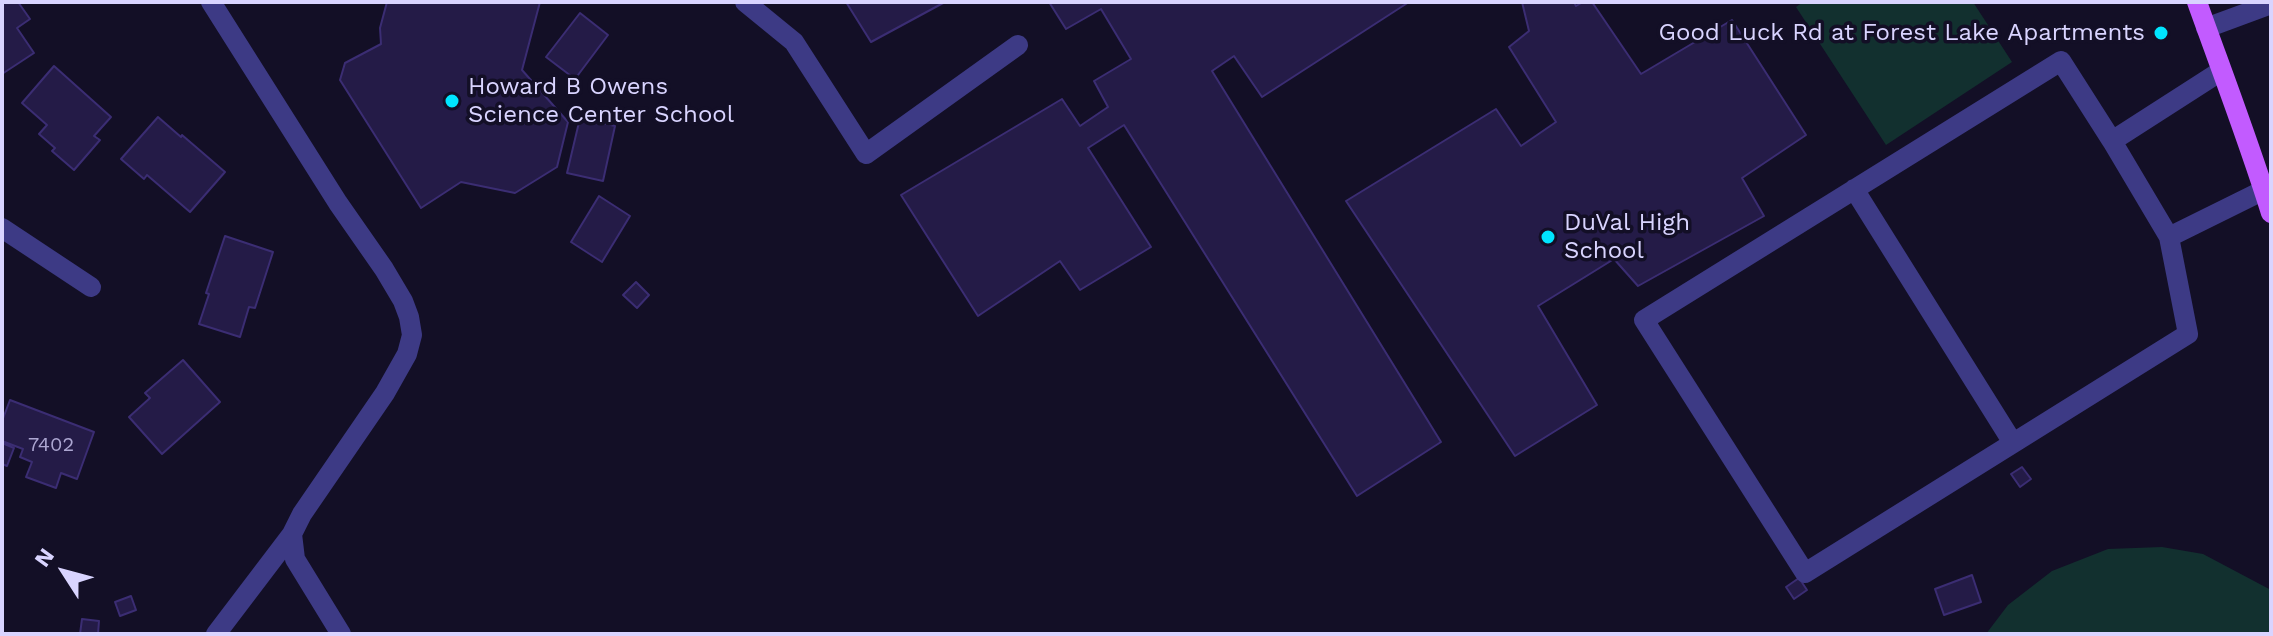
<!DOCTYPE html>
<html>
<head>
<meta charset="utf-8">
<style>
	body { margin:0 }
	#map { position:relative; width:2273px; height:636px; overflow:hidden; background:#130f26; font-family:"Work Sans",sans-serif }
	canvas { display:block }
	.frame { position:absolute; inset:0; border:4px solid #d9d4ff; pointer-events:none }
	.north { position:absolute; left:24px; top:532px; width:80px; height:80px; -webkit-text-stroke:6px #130f26; paint-order:stroke; rotate:306deg; font-size:22px; font-weight:700; line-height:32px; text-align:center; color:#d9d4ff }
	.north::after { content:''; display:block; margin:auto; width:28px; height:36px; background:#d9d4ff; clip-path:polygon(50% 0,100% 100%,50% 72%,0 100%) }
</style>
</head>
<body>
<div id="map">
<canvas width="2273" height="636"></canvas>
<div class="frame"></div>
<div class="north">N</div>
</div>
<script>
const g = document.querySelector('canvas').getContext('2d');
g.lineJoin = 'round';
function fill(path, color) { g.fillStyle = color; g.fill(path, 'evenodd'); }
function strokePath(path, color, width, dash) { g.strokeStyle = color; g.lineWidth = width; g.lineCap = dash ? 'butt' : 'round'; g.setLineDash(dash || []); g.stroke(path); }
function write(font, color, halo, rows, align = 'center') {
  g.font = font + ' "Work Sans",sans-serif'; g.lineWidth = 7; g.setLineDash([]); g.textBaseline = 'middle'; g.strokeStyle = halo; g.fillStyle = color; for (const [text, x, y, turn = 0] of rows) {
    g.save(); g.translate(x, y); g.rotate((+turn || 0) * Math.PI / 180); g.textAlign = isNaN(turn) ? turn : align; if (halo) g.strokeText(text, 0, 0); g.fillText(text, 0, 0); g.restore();
  }
}
const green = new Path2D(`
	M1803,2H1973L2012,62L1886,145L1796,7Z
	M2162,547L2203,554L2271,590V634H1986L2008,605L2052,571L2108,549Z`);
const building = new Path2D(`
	M2,2H18L30,19L17,28L34,53L2,74Z
	M387,2H540L522,70L568,122L557,167L515,193L461,182L421,208L340,80L345,63L381,44L380,28Z
	M846,2H945L871,42Z
	M1049,2H1409L1262,97L1234,56L1212,71L1441,442L1357,496L1124,125L1088,148L1151,247L1080,290L1060,261L978,316L901,195L1062,99L1080,126L1108,107L1094,81L1131,59L1101,9L1066,29Z
	M1522,2H1574L1576,6L1583,2H1592L1641,74L1732,20L1806,135L1742,178L1764,216L1638,286L1614,259L1538,306L1597,405L1515,456L1346,201L1496,109L1521,146L1556,122L1509,47L1529,31Z
	M580,13L608,35L575,79L546,57Z
	M54,66L111,117L94,136L100,140L74,170L52,151L55,148L39,134L47,125L22,103Z
	M158,117L181,137L182,135L225,172L190,212L147,175L144,179L121,159Z
	M580,118L615,126L603,181L567,173Z
	M599,196L630,216L602,262L571,242Z
	M225,236L273,252L255,308L249,307L240,337L199,324L209,294L206,293Z
	M636,282L649,295L637,308L623,295Z
	M183,360L220,402L162,454L129,417L150,398L145,393Z
	M10,400L94,432L77,479L61,473L56,488L26,477L32,462L20,457L23,449L2,441V421Z
	M2,443L14,448L7,466L2,464Z
	M2022,467L2031,479L2020,487L2011,474Z
	M1972,575L1981,602L1944,615L1935,589Z
	M1799,578L1807,590L1794,599L1786,587Z
	M131,596L136,610L120,616L115,602Z
	M82,619L99,621L98,634H80Z`);
const minor = new Path2D(`
	M211,2L338,203L384,269L403,301L409,317L412,335L407,354L385,393L302,514L292,534L216,634
	M745,2L794,42L866,154L1018,45
	M2206,28L2271,4
	M2112,141L2169,237L2188,334L1805,573L1644,320L2061,61L2112,141L2221,71
	M1854,189L2013,443
	M2,228L91,287
	M2169,237L2264,190
	M292,534L295,559L341,634`);
const major = new Path2D(`
	M2197,2C2222,72 2249,142 2271,213`);
const markers = [
	[2161,33,8,"#00e5ff"],
	[452,101,8,"#00e5ff"],
	[1548,237,8,"#00e5ff"]
];
const numberNames = [
	["7402",51,445]
];
const poiNames = [
	["Good Luck Rd at Forest Lake Apartments",2145,33,"right"],
	["Howard B Owens",468,87],
	["Science Center School",468,115],
	["DuVal High",1564,223],
	["School",1564,251]
];
fill(green, '#12302f');
fill(building, '#241b47');
strokePath(building, '#3b2d73', 2);
strokePath(minor, '#3d3a85', 20);
strokePath(major, '#c25bff', 20);
for (const [x, y, r, color] of markers) { const dot = new Path2D(); dot.arc(x, y, r, 0, 2 * Math.PI); g.fillStyle = color; g.fill(dot); strokePath(dot, '#130f26', 3); }
write('20px', '#aca6d1', null, numberNames);
write('24px', '#d9d4ff', '#130f26', poiNames, 'left');
</script>
</body>
</html>
